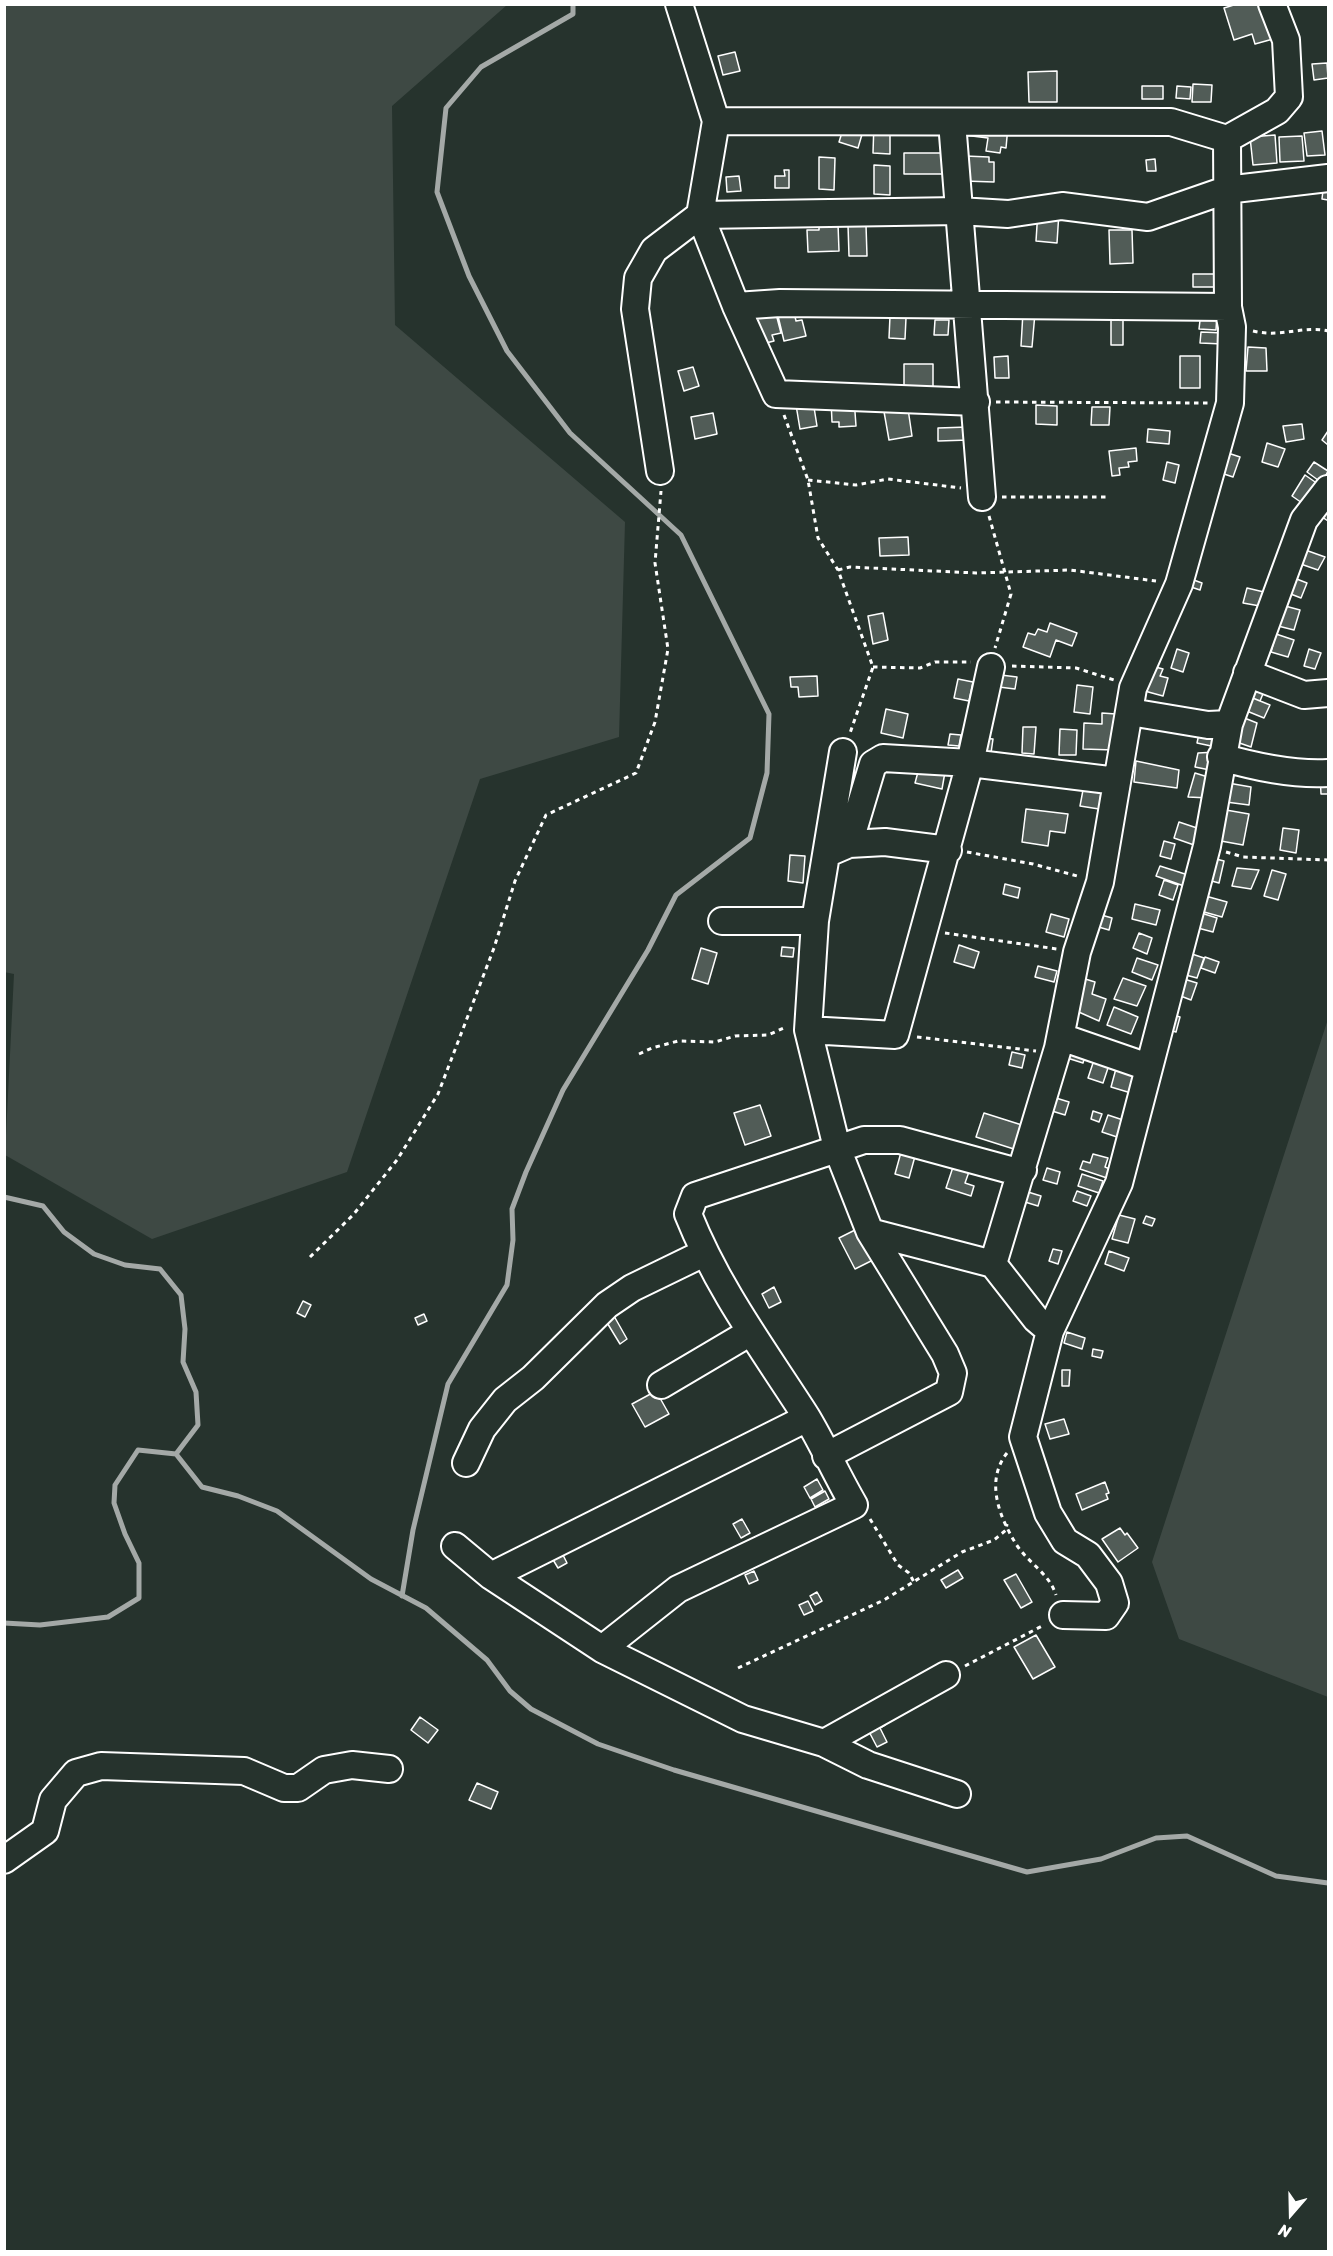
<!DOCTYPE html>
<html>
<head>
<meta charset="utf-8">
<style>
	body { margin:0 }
	#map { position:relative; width:1333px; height:2256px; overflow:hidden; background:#26332d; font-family:Sriracha,sans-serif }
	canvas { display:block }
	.frame { position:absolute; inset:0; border:6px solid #fff; pointer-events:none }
	.north { position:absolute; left:1261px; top:2184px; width:60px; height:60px; -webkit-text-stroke:4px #26332d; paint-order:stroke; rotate:200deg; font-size:16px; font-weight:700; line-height:24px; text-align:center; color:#fff }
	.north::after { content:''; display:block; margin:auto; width:21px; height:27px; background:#fff; clip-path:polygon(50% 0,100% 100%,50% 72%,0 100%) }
</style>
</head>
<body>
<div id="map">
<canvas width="1333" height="2256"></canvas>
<div class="frame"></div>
<div class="north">N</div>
</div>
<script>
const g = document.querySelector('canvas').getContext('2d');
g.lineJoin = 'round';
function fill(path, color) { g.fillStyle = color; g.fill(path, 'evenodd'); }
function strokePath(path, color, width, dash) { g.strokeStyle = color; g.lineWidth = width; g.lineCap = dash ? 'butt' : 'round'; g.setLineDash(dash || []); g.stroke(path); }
const green = new Path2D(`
	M5,4L507,5L392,106L395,325L625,522L619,737L480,779L347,1172L152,1239L5,1155L14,974L4,972Z
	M1328,1019V1697L1179,1639L1152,1562Z`);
const stream = new Path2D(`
	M4,1197L43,1206L64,1232L94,1254L125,1265L160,1269L181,1295L185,1329L183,1362L196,1392L198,1425L176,1454
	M402,1596L413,1530L448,1384L507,1285L513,1240L512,1209L526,1172L563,1090L648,950L676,895L750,838L767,773L769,714L681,535L570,433L507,351L469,276L437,192L446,108L481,67L573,14V4
	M4,1623L40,1625L108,1617L139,1598V1563L125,1534L114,1503L115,1485L138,1450L176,1454L202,1487L238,1496L277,1511L371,1579L426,1608L487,1660L510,1691L531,1709L598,1744L674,1770L1027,1872L1101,1859L1156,1838L1187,1836L1276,1876L1328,1883`);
const building = new Path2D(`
	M1237,4H1270L1273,39L1255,44L1252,34L1234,40L1224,8Z
	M735,52L740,71L723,75L718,56Z
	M1327,63L1328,78L1314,80L1312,64Z
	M1057,71V102H1029L1028,72Z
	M1193,84L1212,85L1211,102H1192Z
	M1142,86H1163V99H1142Z
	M1177,86L1191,87L1190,99L1176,98Z
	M874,122H890V154L873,153Z
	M965,123L1008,126L1006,148L1001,147L1000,153L986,151L988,138L964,135Z
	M844,126L863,131L858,148L839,142Z
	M1322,131L1325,155L1307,156L1304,133Z
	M1275,135L1277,163L1253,165L1250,137Z
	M1302,136L1304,161L1280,162L1279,137Z
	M904,153H944V174H904Z
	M965,156L989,157V162H994V182L964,181Z
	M819,157L835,158L834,190L819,189Z
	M1155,159L1156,171H1147L1146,160Z
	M874,165L890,166V195L874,194Z
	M784,170H789V188H775V176H785Z
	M739,176L741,191L727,192L726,177Z
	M1324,181H1328V200L1322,199Z
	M1038,210L1059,212L1057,243L1036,241Z
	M838,224L839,251L808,252L807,230H819V225Z
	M848,225H866L867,256H849Z
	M1109,230H1132L1133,263L1110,264Z
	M1193,274H1220V287H1193Z
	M1111,308H1123V345H1111Z
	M775,310L781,333L772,335L774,341L762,344L755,315Z
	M794,312L796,321L802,320L806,336L784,341L778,316Z
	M1023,312L1035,313L1032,347L1021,346Z
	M1201,312L1217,314L1216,330L1199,329Z
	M890,316L906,318L905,339L889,338Z
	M935,320H949L948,335H934Z
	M1201,332L1224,333L1223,344L1200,343Z
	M1248,347L1266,348L1267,371H1246Z
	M1008,356L1009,378H995L994,357Z
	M1180,356H1200V388H1180Z
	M904,364H933V387H904Z
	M693,367L699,386L684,391L678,371Z
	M854,398L856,426L839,427V422H832L831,400Z
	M813,401L817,426L800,429L796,405Z
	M907,402L912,436L889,440L883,406Z
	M1036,405L1057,406V425L1036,424Z
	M1092,407H1110L1109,425H1091Z
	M713,413L717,434L695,439L691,417Z
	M1302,424L1304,439L1286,442L1283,426Z
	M968,427L969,440L938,441V428Z
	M1148,429L1170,431L1169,444L1147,442Z
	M1328,431V445L1322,440Z
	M1267,443L1285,449L1278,467L1262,462Z
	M1136,448L1137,461L1128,462L1129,467L1119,468L1120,475L1112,476L1109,451Z
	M1225,452L1240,457L1233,477L1218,472Z
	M1167,462L1179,465L1175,483L1163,480Z
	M1314,462L1328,471L1322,483L1307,472Z
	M1305,475L1318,484L1305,505L1292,496Z
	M1328,506V521L1322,517Z
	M908,537L909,555L880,556L879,538Z
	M1297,547L1325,557L1318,570L1292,561Z
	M1289,576L1307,583L1301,598L1283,591Z
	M1191,579L1202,583L1200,590L1188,586Z
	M1247,588L1264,592L1260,606L1243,603Z
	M1274,603L1300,610L1294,630L1270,624Z
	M883,613L888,640L873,644L868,616Z
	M1050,623L1077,633L1072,646L1056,640L1050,657L1023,647L1028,633L1035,635L1038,629L1047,632Z
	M1276,634L1294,640L1288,657L1271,652Z
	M1177,649L1189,653L1183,672L1171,668Z
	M1309,649L1321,653L1315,669L1304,666Z
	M1148,665L1163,669L1160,676L1168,678L1163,696L1141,690Z
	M993,674L1017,677L1015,689L991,686Z
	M817,676L818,696L799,697L798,687H791L790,677Z
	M958,679L973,682L969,701L954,698Z
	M1250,683L1265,689L1260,701L1243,694Z
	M1077,685L1093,687L1090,714L1074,712Z
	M1243,694L1270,705L1264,718L1237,707Z
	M886,709L908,714L903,738L881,733Z
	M1102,713L1116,714L1114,750L1083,749L1084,723L1102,724Z
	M1237,715L1257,723L1251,747L1228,739Z
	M1023,727H1036L1034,754L1022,753Z
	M1060,729L1077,730L1076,755H1059Z
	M1200,729L1219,734L1216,747L1197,743Z
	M950,734L961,735L959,746L948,745Z
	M981,738L993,739L991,753L979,751Z
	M1216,752L1210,770L1195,767L1198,753Z
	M1136,761L1179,770L1177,788L1134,782Z
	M927,768L945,772L942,789L915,783L918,772L926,773Z
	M1195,773L1208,777L1209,798L1188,797Z
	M1320,776H1328V794H1321Z
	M1228,783L1251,787L1249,805L1226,802Z
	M1083,790L1101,793L1099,809L1080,806Z
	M1026,809L1068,814L1065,833L1050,831L1048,846L1022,842Z
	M1226,810L1249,814L1243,845L1221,841Z
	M1179,822L1200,829L1194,845L1174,838Z
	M1283,828L1299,830L1296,853L1280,850Z
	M1164,841L1175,844L1171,859L1160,856Z
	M790,855L805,856L803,883L788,881Z
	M1212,858L1224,861L1219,883L1208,880Z
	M1160,866L1188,875L1184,886L1156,876Z
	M1237,868L1259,870L1251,889L1232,886Z
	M1272,870L1286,874L1278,900L1264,896Z
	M1164,880L1178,885L1173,900L1159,895Z
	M1005,884L1020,888L1018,898L1003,894Z
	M1202,895L1227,902L1222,917L1197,910Z
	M1135,904L1160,910L1156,925L1132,919Z
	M1198,912L1217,918L1213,932L1194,927Z
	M1051,914L1069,919L1064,937L1046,932Z
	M1098,914L1112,918L1109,930L1095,926Z
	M1139,933L1152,938L1147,954L1133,948Z
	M959,945L979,952L974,968L954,962Z
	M782,947L794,948L793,957L781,956Z
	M701,948L717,953L708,984L692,979Z
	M1189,953L1204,958L1197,978L1182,974Z
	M1205,957L1219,962L1215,973L1201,968Z
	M1137,958L1158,965L1152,980L1132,972Z
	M1038,966L1057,971L1054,982L1035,977Z
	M1082,978L1095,982L1092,994L1106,999L1099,1021L1072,1009Z
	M1123,978L1146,986L1137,1006L1114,999Z
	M1184,979L1197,983L1191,1000L1178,995Z
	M1114,1007L1138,1017L1131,1034L1107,1025Z
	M1170,1014L1180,1017L1176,1032L1166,1029Z
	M1068,1046L1086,1052L1083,1063L1064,1057Z
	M1012,1052L1025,1055L1022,1068L1009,1065Z
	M1094,1060L1109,1065L1103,1083L1088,1078Z
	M1117,1065L1137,1071L1131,1093L1111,1087Z
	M1056,1098L1069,1102L1065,1115L1052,1111Z
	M760,1105L771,1136L745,1145L734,1113Z
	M1093,1111L1102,1114L1099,1122L1091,1119Z
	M984,1113L1025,1126L1017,1150L976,1137Z
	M1108,1115L1123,1120L1117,1137L1102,1132Z
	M903,1145L917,1149L909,1178L895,1174Z
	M1093,1154L1108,1158L1105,1167L1110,1169L1107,1178L1080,1169L1083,1161L1090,1163Z
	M954,1164L970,1169L965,1183L974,1186L971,1196L946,1188Z
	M1047,1168L1060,1172L1057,1184L1043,1180Z
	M1082,1174L1103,1181L1099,1193L1078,1186Z
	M1077,1191L1091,1196L1087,1206L1073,1201Z
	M1028,1192L1041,1196L1038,1206L1025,1202Z
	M1119,1215L1135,1219L1128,1243L1112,1239Z
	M1146,1216L1155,1219L1152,1226L1143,1223Z
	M863,1226L879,1257L855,1269L839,1238Z
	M1053,1249L1062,1251L1058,1264L1049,1261Z
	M1109,1251L1129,1258L1124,1271L1105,1264Z
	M774,1287L781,1302L769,1308L762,1294Z
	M303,1301L311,1305L305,1317L297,1313Z
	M424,1314L427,1321L418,1325L415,1318Z
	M614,1316L627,1339L620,1344L606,1321Z
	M1067,1332L1085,1338L1082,1349L1064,1343Z
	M1093,1349L1103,1351L1101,1358L1092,1356Z
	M1062,1370H1070L1069,1386H1062Z
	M656,1391L669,1414L645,1427L632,1404Z
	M1064,1419L1069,1434L1050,1439L1045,1424Z
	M817,1479L823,1490L810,1498L804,1487Z
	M1105,1482L1109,1493L1106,1494L1108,1499L1082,1510L1076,1494Z
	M825,1491L829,1499L815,1507L811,1499Z
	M742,1519L750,1533L741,1538L733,1524Z
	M1120,1528L1125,1535L1127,1533L1138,1548L1118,1562L1102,1539Z
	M562,1553L567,1563L558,1568L552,1558Z
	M958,1570L963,1578L946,1588L941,1580Z
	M754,1571L758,1580L749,1584L745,1575Z
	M1016,1574L1032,1602L1021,1608L1004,1580Z
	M817,1592L822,1601L815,1605L810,1596Z
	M808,1601L813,1611L804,1615L799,1605Z
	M1036,1635L1055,1667L1033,1679L1014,1647Z
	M880,1716L885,1725L880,1728L887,1742L877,1747L865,1724Z
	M420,1717L438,1730L428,1743L411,1730Z
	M477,1783L498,1792L491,1809L469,1800Z`);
const path = new Path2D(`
	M1253,331C1282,338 1304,325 1328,331
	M996,402L1208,403
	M784,415L808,480L818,538L838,570L873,667L850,733
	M808,480L856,485L888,479L961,488
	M1002,497H1108
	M989,516L1011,594L995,648
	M838,570L850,567L976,573L1070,570L1156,581
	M1012,666L1076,668L1114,680
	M873,667L920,668L935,662H971
	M967,852L1033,864L1081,877
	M1226,852L1243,857L1328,860
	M945,933L1057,949
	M917,1037L1036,1051
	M639,1054L652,1048L678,1041L715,1042L735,1036L768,1035L786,1027
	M310,1257L353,1215L397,1160L438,1094L494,948L515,881L546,815L636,773L655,722L668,649L655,563L661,491
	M1007,1453C985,1481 999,1516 1016,1544C1028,1563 1049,1573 1056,1595
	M870,1519L898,1565L909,1573L914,1582
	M965,1666L1044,1625
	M738,1668L884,1600L962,1552L994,1540L1006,1530L1007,1524`);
const minor = new Path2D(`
	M716,121L1171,122L1227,139L1277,111L1289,97L1286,40L1272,4
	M952,122L982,497
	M736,306L780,303L1228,307
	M976,402L776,394L736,306L700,215L959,211L1008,214L1062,206L1148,217L1226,190L1328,178
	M660,471L635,309L638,278L654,250L700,215L716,121L679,4
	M1247,673L1304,695L1328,693
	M1130,712L1208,725L1229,724
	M1221,757C1256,767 1292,775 1328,773
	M849,844L885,842L948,850
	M828,853L849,844L873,764L883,758L970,763L1117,781
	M722,921H815
	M808,1030L895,1035L970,763L991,667
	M1061,1037L1148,1067
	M870,1232L993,1264
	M1050,1331L1036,1319L993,1264L1058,1048L1077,952L1100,882L1133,688L1179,584L1230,403L1232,327L1228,307L1227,139
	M661,1385L749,1333
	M826,1456L949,1392L953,1373L945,1354L870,1232L837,1148L808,1030L815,921L843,752
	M466,1463L482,1429L505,1400L533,1378L607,1305L632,1288L704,1253
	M455,1546L491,1576L602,1649L743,1719L824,1743L946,1675
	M491,1576L807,1418
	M1063,1615L1106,1616L1115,1603L1109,1583L1088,1555L1065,1541L1048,1513L1023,1437L1050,1331L1119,1183L1207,846L1229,724L1304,520L1328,489
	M602,1649L678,1589L854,1505C837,1476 823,1444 806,1416C763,1349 718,1289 688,1214L695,1196L864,1140H900L1014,1171L1023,1170
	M824,1743L868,1765L957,1794
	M4,1860L45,1831L53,1800L76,1773L101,1766L244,1771L284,1788H298L324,1770L352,1765L389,1769`);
fill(green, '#3e4944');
strokePath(stream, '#a4a9a7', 5);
fill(building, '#515c57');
strokePath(building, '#fff', 1.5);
strokePath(minor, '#fff', 30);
strokePath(path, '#fff', 3, [4.5, 4.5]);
strokePath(minor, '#26332d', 26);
</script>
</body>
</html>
